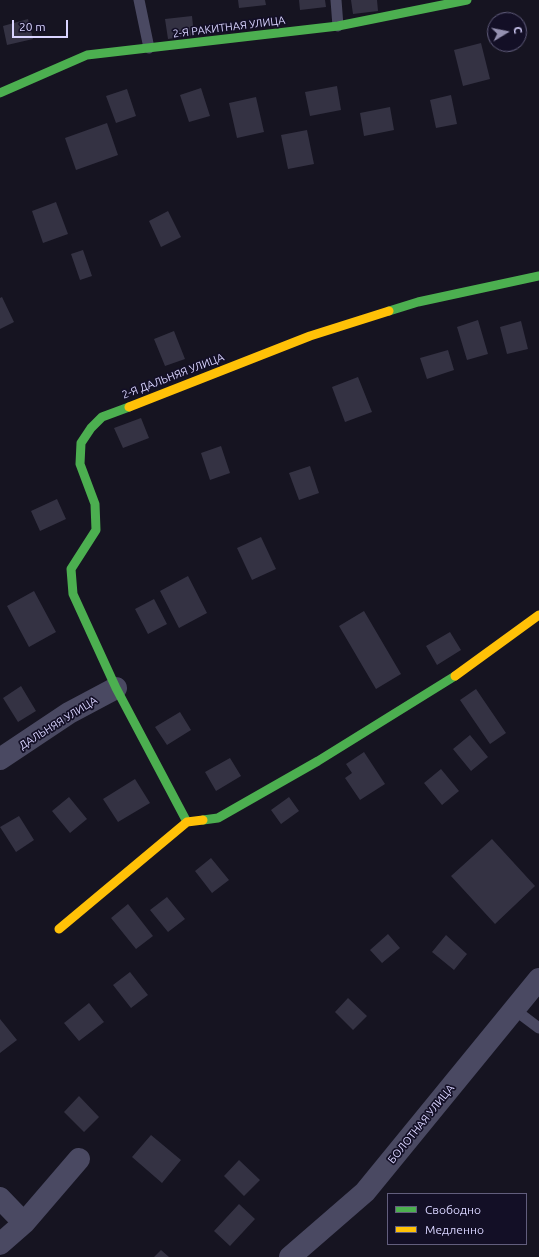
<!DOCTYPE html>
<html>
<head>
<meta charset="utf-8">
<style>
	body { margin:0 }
	#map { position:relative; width:539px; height:1257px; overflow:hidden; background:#161421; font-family:Ubuntu,sans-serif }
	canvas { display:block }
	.legend { position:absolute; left:387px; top:1193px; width:140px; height:52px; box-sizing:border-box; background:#130f26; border:1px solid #625e7d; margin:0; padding:5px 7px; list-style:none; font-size:12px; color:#d9d4ff }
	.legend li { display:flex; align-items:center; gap:8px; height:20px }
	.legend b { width:20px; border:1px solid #625e7d }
	.north { position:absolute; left:487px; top:12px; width:40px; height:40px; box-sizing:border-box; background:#130f26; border:1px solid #625e7d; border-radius:50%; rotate:80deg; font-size:11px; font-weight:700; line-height:16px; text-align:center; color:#d9d4ff }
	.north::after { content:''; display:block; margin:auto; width:14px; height:18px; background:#9591b1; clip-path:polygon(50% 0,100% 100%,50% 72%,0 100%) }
	.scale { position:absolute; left:12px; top:20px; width:56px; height:18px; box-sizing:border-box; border:2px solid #d9d4ff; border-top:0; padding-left:5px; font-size:12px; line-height:14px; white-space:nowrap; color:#d9d4ff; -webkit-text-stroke:3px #130f26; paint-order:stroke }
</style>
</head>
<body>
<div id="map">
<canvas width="539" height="1257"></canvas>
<ul class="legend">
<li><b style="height:5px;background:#4caf50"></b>Свободно</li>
<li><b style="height:5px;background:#ffc107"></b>Медленно</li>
</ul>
<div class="north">С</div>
<div class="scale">20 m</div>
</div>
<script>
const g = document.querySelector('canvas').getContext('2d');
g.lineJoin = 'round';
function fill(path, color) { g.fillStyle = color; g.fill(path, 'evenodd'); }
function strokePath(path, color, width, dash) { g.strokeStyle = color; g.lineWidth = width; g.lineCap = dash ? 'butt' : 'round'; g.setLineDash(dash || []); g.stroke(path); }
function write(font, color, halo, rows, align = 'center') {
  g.font = font + ' Ubuntu,sans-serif'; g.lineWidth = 3.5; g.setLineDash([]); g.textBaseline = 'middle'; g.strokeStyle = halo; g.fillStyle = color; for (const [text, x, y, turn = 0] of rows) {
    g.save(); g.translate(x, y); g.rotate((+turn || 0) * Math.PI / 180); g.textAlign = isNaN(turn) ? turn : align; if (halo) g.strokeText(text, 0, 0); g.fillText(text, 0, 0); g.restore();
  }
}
const building = new Path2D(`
	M238,0H265L266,5L239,8Z
	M299,0H325L326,7L300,10Z
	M351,0H377L378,11L353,14Z
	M192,16L194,35L168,39L165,19Z
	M28,19L33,39L7,45L3,26Z
	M481,43L490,79L463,86L454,50Z
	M337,86L341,110L310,116L305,92Z
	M201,88L210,116L189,122L180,95Z
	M127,89L136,116L116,123L106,96Z
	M451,95L457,124L436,128L430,100Z
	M256,97L264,132L237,138L229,103Z
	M390,107L394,130L364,136L360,113Z
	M107,123L118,155L76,170L65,138Z
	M307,130L314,164L288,169L281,135Z
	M56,202L68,234L43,243L32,211Z
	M168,211L181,237L161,247L149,221Z
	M83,250L92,276L80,280L71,254Z
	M2,297L14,322L0,329V298Z
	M478,320L488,354L467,360L457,327Z
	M521,321L528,349L507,354L500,327Z
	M174,331L185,359L165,366L154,339Z
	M448,350L454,370L427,379L420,358Z
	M358,377L372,412L345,422L332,387Z
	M141,418L149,438L123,448L114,428Z
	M221,446L230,473L210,480L201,453Z
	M310,466L319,493L299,500L289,473Z
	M57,499L66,519L40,531L31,511Z
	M261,537L276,569L252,580L237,548Z
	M188,576L207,613L179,628L160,591Z
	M34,591L56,632L29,647L7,606Z
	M154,599L167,624L148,634L135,609Z
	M364,611L401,674L376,689L339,626Z
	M450,632L461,650L437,665L426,646Z
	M21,686L36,711L18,722L3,698Z
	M476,689L506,733L490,744L460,700Z
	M180,712L191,730L167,745L155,727Z
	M470,735L488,757L471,771L453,749Z
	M364,752L385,784L360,800L345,778L352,773L346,764Z
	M230,758L241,776L216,791L205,772Z
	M441,769L459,791L442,805L424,783Z
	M135,779L150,803L118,822L103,799Z
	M69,797L87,819L70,833L52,811Z
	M289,797L299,811L281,824L271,810Z
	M19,816L34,840L16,852L0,827Z
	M492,839L535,886L495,924L451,876Z
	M211,858L229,880L212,893L195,871Z
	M167,897L185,919L168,932L150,910Z
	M128,904L153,936L136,949L111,918Z
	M388,934L400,948L382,963L370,950Z
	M446,935L467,954L454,970L432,952Z
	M130,972L148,995L131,1008L113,985Z
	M348,998L367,1016L353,1030L335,1012Z
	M89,1003L104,1022L79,1041L64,1023Z
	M0,1019L17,1040L0,1053Z
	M79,1096L99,1117L84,1132L64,1112Z
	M151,1135L181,1160L162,1183L132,1157Z
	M239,1160L260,1180L244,1196L224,1176Z
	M239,1204L255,1219L230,1246L214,1231Z
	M161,1250L169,1257H154Z`);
const lane = new Path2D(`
	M139,0L149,48
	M336,0L338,26
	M515,1010L539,1028`);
const street = new Path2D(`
	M0,759L69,713L116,688
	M0,1198L24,1223
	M0,1244L24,1223L79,1159
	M290,1257L365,1192L539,979`);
const fast = new Path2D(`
	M0,93L87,55L338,26L467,0
	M389,311L418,302L539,276
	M129,407L102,417L91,428L81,443L80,464L95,504L96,530L71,569L73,594L116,688L187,822
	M203,820L218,818L318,761L455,676`);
const slow = new Path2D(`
	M129,407L310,336L389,311
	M455,676L539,615
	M59,929L187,822L203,820`);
const streetNames = [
	["2-Я РАКИТНАЯ УЛИЦА",229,27,-7],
	["2-Я ДАЛЬНЯЯ УЛИЦА",173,376,-21],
	["ДАЛЬНЯЯ УЛИЦА",58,723,-32],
	["БОЛОТНАЯ УЛИЦА",421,1124,-51]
];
fill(building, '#343243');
strokePath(lane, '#4a4962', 11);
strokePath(street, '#4a4962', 22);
strokePath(fast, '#4caf50', 9);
strokePath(slow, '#ffc107', 9);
write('11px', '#d9d4ff', '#130f26', streetNames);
</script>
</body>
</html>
